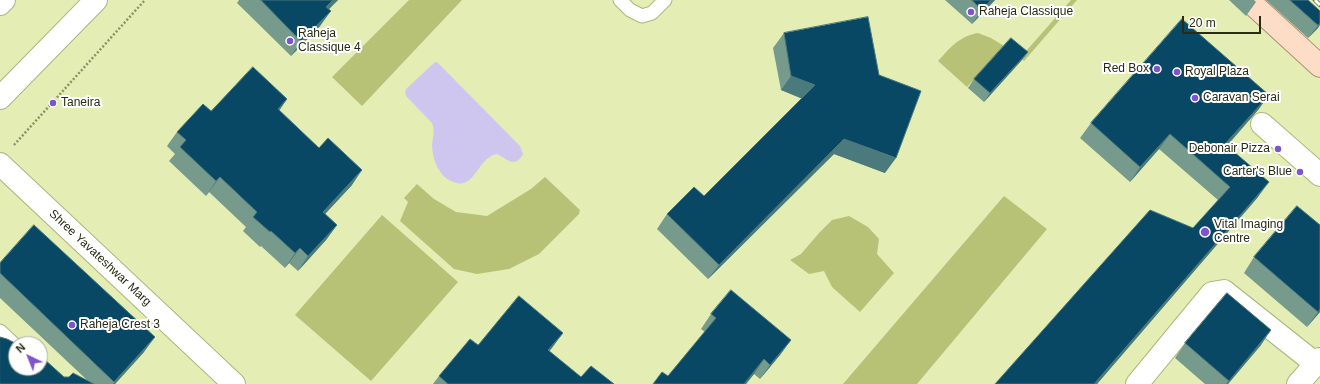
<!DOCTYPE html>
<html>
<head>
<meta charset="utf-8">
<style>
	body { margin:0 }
	#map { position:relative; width:1320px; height:384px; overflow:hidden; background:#e4edb3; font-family:Helvetica,sans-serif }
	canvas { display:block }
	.north { position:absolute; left:8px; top:336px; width:40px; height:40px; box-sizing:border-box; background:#fff; border:1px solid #a9aaa1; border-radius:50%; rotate:317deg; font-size:11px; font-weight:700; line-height:16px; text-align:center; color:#282b15 }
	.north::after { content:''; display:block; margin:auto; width:14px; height:18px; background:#7d54cd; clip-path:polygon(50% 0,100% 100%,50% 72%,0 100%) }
	.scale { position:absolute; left:1182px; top:16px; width:79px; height:18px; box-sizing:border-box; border:2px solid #282b15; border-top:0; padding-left:5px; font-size:12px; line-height:14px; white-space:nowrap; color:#282b15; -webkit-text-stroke:3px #fff; paint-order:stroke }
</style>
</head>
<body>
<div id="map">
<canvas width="1320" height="384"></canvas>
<div class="north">N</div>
<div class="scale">20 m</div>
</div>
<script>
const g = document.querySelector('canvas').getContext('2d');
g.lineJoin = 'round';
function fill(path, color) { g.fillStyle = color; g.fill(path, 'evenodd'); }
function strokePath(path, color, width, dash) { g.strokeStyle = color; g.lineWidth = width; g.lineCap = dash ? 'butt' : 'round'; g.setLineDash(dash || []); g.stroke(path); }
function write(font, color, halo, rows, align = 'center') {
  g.font = font + ' Helvetica,sans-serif'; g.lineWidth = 4; g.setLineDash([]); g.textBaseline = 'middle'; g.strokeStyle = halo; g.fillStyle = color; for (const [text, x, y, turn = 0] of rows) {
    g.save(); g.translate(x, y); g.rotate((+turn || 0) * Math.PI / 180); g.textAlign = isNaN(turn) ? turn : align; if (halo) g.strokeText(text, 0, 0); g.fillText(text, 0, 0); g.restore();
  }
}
const green = new Path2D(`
	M409,0H462L362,106L332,77Z
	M1071,0H1077L1024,61L1020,58Z
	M978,33L991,38L1004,46L967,87L938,61C951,47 958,37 978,33Z
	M545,177L580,210L579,214L539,254L509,269L477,274L454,269L400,221L408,202L404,198L417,184L434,199L456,212L487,216L531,189Z
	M1004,196L1047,229L917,384H843Z
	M382,215L458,282L371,381L295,315Z
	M849,216L868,227L879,239L877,254L894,273L860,312L832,287L824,271L809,274L790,260L801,254L820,232L832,220Z`);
const water = new Path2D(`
	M437,62L520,146L523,154C515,169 507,159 497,154C477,157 475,193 451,181C438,175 432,158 432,144C433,137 435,130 432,123L407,97L405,93L406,89L434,63Z`);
const path = new Path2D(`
	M14,145L145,0`);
const service = new Path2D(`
	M620,0L630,10L642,16L652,13L665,0
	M0,331L16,346`);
const minor = new Path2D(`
	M1262,124L1320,175
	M1137,384L1212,293L1224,291L1316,364
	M1298,384L1320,359`);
const tertiary = new Path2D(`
	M0,164L234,384`);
const secondary = new Path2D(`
	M0,4L4,0
	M0,98L96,0`);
const primary = new Path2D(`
	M1248,0L1320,66`);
const rail = new Path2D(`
	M1315,0L1320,5`);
const wall = new Path2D(`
	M239,0H338L329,9L320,26L291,56L237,3Z
	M945,0H995L972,24Z
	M1229,0H1254L1256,2L1246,16Z
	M1266,0H1308L1320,11L1318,28L1308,38Z
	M784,33L885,173L834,154L708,279L657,229L667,214L704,196L802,98L781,90L773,48Z
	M1028,52L1021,61L984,102L968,88L974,79Z
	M1269,95L1258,110L1227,146L1258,197L1097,384H995L1193,228L1218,200L1159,149L1130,182L1080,138L1091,123Z
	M287,99L279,110L352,185L325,214L337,225L326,240L298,271L289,263L285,268L261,246L260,247L243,231L246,227L209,192L206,196L169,161L175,154L167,146L177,132L211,111Z
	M1254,257L1320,312L1307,327L1244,273Z
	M0,263L144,352L115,384H0L64,377H69L87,380L0,298Z
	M711,314L791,340L780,355L760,379L754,374L746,384H653L668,376L705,332L701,329Z
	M563,333L549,351L581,377L614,384H433L439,376L478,345Z
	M1185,343L1261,345L1228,384H1205L1175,358Z`);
const shadedWall = new Path2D(`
	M333,0H338L316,22L326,7Z
	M991,0H995L972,24L982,10Z
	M331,11L320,26L291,56L301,41Z
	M1320,23V25L1318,28L1308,38Z
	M1028,52L1021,61L984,102L990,93Z
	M791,76L815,85L805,100L781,90Z
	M1269,95L1258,110L1215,159L1225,144Z
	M287,99L277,114L278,109Z
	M1170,134L1159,149L1130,182L1140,167Z
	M844,139L896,158L885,173L834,154L708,279L719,265Z
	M362,170L352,185L313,227L323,212Z
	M220,177L209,192L206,196L216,181Z
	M1269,182L1258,197L1097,384H1094Z
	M337,225L326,240L298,271L308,256Z
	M300,248L289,263L285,268L295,253Z
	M1320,309V312L1307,327L1318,312Z
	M1271,330L1261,345L1228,384H1226Z
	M563,333L552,348L538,365L548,350Z
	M155,337L144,352L115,384H113Z
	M791,340L780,355L760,379L770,365Z
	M764,359L754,374L746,384H744Z`);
const building = new Path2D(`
	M261,0H333L326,7L331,11L301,41Z
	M972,0H991L982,10Z
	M1290,0H1308L1320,11V23L1318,25Z
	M868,17L879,75L921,91L896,158L844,139L719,265L667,214L694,187L704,196L815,85L791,76L784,33Z
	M1182,19L1269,95L1225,144L1269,182L1094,384H995L1150,210L1193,228L1230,187L1170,134L1140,167L1091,123Z
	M1011,38L1028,52L990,93L974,79Z
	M253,67L287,99L278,109L319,148L328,138L362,170L323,212L337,225L308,256L300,248L295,253L271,231L270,232L253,217L257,212L220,177L216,181L180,147L186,140L177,132L203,104L211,111Z
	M1297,206L1320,225V309L1318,312L1254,257Z
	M34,225L155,337L114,382L0,273V263Z
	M731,290L791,340L770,365L764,359L744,384H653L662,372L668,376L716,318L711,314Z
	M1227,293L1271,330L1229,381L1185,343Z
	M519,296L563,333L548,350L581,377L591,366L614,384H448L439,376L470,339L478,345Z
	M0,337L7,339L17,344H16V368H40V356L43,358L64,377H69L73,373L94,384H0Z`);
const markers = [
	[971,12,4,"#7d54cd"],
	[290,41,4,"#7d54cd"],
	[1157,69,4,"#7d54cd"],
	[1177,72,4,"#7d54cd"],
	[1195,98,4,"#7d54cd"],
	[53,103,4,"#7d54cd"],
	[1278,149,4,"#7d54cd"],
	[1300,172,4,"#7d54cd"],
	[1205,232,5,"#7d54cd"],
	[72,325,4,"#7d54cd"]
];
const poiNames = [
	["Raheja Classique",979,12],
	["Raheja",298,34],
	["Classique 4",298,48],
	["Red Box",1149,69,"right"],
	["Royal Plaza",1185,72],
	["Caravan Serai",1203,98],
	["Taneira",61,103],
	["Debonair Pizza",1270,149,"right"],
	["Carter's Blue",1292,172,"right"],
	["Vital Imaging",1214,225],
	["Centre",1214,239],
	["Raheja Crest 3",80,325]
];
const streetNames = [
	["Shree Yavateshwar Marg",100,258,43]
];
fill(green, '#b8c277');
fill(water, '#cfc6f0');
strokePath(service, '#adb67e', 15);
strokePath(minor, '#adb67e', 24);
strokePath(tertiary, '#adb67e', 24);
strokePath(secondary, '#adb67e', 24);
strokePath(primary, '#b29071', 24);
strokePath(path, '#8a9067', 2.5, [2, 2]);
strokePath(service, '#fff', 13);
strokePath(minor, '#fff', 22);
strokePath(tertiary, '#fff', 22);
strokePath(secondary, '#fff', 22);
strokePath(primary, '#feddc7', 22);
strokePath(rail, '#676c4a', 4.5);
strokePath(rail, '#fff', 3, [9]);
fill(wall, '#769a8c');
fill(shadedWall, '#4b7a7c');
fill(building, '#094865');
strokePath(building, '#4b7a7c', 1);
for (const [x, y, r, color] of markers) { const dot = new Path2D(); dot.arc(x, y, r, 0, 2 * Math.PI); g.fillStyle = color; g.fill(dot); strokePath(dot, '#fff', 1.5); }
write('12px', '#282b15', '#fff', poiNames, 'left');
write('12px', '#282b15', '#fff', streetNames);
</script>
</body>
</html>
